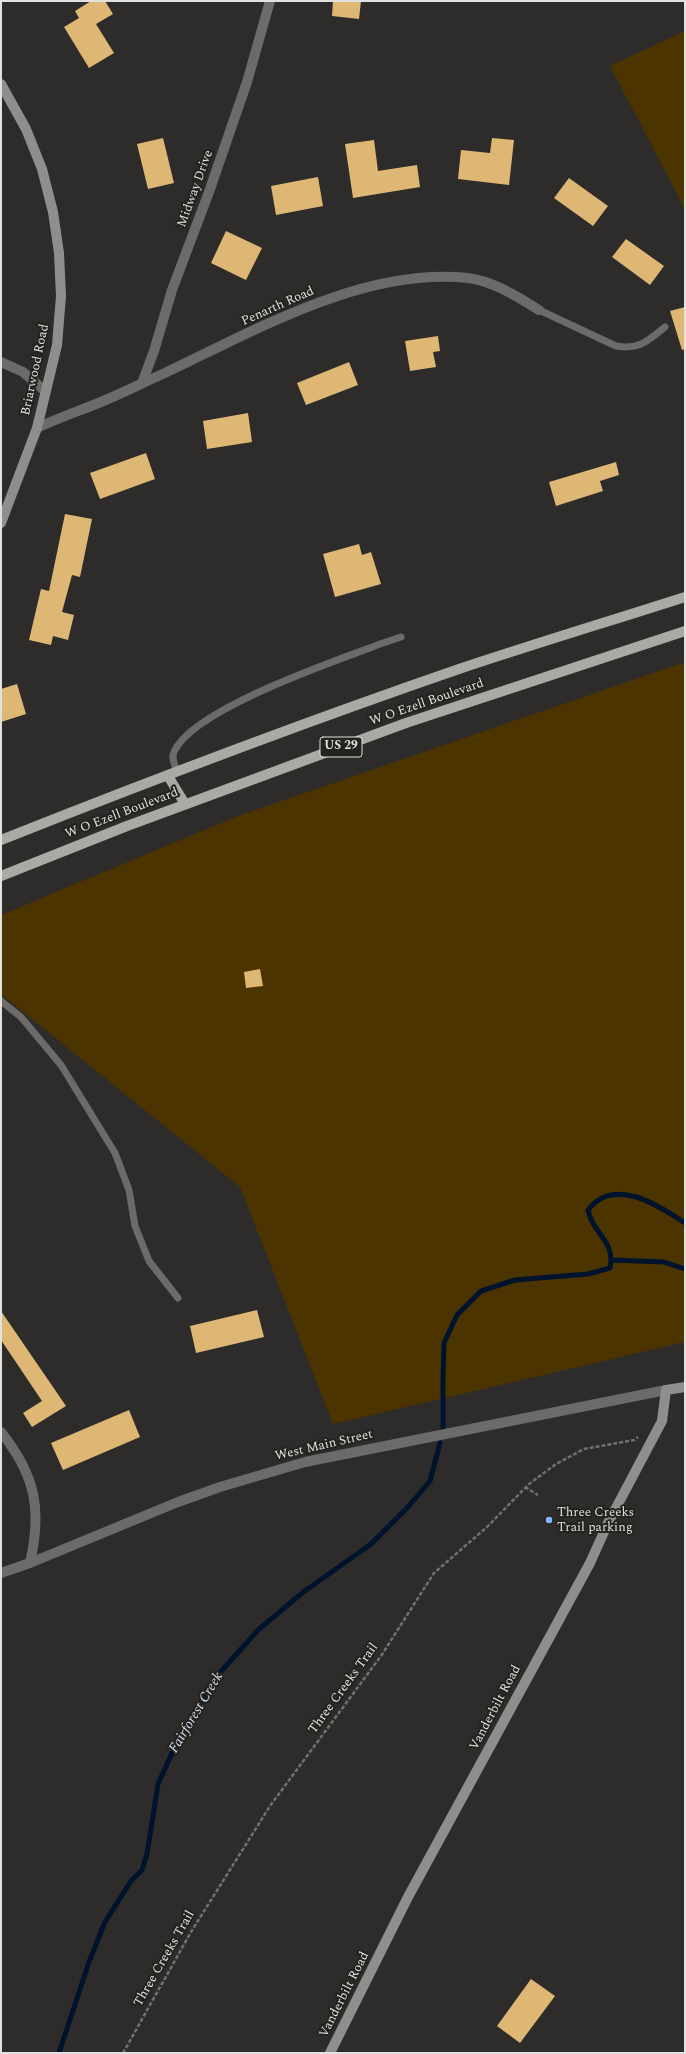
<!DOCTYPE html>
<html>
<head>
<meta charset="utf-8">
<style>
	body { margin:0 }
	#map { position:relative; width:686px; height:2054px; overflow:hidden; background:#2e2c2a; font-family:Spectral,serif }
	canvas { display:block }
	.frame { position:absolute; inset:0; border:2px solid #e2e1e0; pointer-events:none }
</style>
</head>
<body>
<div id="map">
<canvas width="686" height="2054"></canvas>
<div class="frame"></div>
</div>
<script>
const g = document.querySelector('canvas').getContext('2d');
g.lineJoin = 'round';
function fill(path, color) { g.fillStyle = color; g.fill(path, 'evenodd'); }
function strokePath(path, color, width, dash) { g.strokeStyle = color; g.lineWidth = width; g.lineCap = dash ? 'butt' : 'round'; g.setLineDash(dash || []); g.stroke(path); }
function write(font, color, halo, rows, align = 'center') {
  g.font = font + ' Spectral,serif'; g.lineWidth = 4; g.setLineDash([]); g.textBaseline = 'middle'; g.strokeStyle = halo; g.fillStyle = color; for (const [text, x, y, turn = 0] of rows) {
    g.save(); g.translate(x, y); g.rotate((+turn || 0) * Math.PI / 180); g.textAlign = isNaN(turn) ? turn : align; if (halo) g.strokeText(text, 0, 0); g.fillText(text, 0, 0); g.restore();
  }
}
const green = new Path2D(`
	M685,31V209L610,66Z
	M685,662V1342L333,1424L240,1187L1,994V915L238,816Z`);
const stream = new Path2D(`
	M612,1260L664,1262L685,1269
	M443,1430V1379L444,1343L457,1315L481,1291L515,1280L588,1274L610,1268C616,1241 592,1233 588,1210C614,1176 658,1205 685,1223
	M59,2053L89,1962L105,1922L131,1881L142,1870L147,1854L158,1784L178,1740L217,1676L258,1630L302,1593L371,1544L408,1507L430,1481L440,1443`);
const building = new Path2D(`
	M91,1H105L113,14L96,24L114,53L89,68L64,27L79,18L75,11Z
	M333,1H361L359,19L332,16Z
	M163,138L174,183L148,189L137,144Z
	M492,138L514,140L509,185L458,179L461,150L490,153Z
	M374,140L378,171L417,165L420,187L353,198L345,144Z
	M318,177L323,206L276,215L271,186Z
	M569,178L608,206L593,226L554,198Z
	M226,231L262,248L246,280L211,263Z
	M626,239L664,266L650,285L612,257Z
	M685,307V349L682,350L670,311Z
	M438,336L440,351L433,352L436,367L410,371L405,341Z
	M349,362L358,385L306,405L297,383Z
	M248,413L252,442L207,449L203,421Z
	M146,453L155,479L100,499L90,473Z
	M616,462L619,475L600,481L603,491L556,506L549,482Z
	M65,514L92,519L80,577L72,575L62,612L74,615L68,640L53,636L51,645L29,640L41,589L49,591Z
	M359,544L362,555L371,552L381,584L335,597L323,554Z
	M17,684L26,714L1,722V689Z
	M260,969L263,986L246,988L244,972Z
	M257,1310L264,1337L196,1353L190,1326Z
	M1,1311L66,1406L32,1427L23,1413L42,1401L1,1340Z
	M129,1410L140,1437L63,1470L51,1443Z
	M531,1979L555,1996L520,2043L497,2026Z`);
const path = new Path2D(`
	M525,1487L538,1495
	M123,2053L191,1932L270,1806L381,1656L434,1573L487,1527L529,1484L556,1464L584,1449L634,1440L638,1437`);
const lane = new Path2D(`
	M539,310L616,346C639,350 648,341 665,327
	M177,772C175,766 171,758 174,752C192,709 338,660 383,643L401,637
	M1,1001L21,1017L61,1065L115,1153L129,1190L135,1226L149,1261L178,1298`);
const street = new Path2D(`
	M1,362L23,372L45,391
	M142,383L154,351L172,290L209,192L247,82L270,1
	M37,428C56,419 76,412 96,404C119,395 142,383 165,373C256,330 364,267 468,278C493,281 518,297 539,310
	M1,1432C36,1476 42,1510 30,1563
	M1,1573L30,1563L178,1502L220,1487L305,1462L666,1390`);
const secondary = new Path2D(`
	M1,84L26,129L42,169L53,212L59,253L61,296L57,345L37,428L1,523
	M330,2053L408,1897L590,1563L608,1523L662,1421L666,1390L685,1387`);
const primary = new Path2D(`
	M168,776L185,804
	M1,840C152,780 305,722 459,669C534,644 610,621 685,597
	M1,876L127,826L406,723L685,631`);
const markers = [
	[549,1520,4,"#85bbfb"]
];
const shields = [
	[341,747,42]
];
const shieldNames = [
	["US 29",341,747]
];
const streetNames = [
	["Midway Drive",196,189,-70],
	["Penarth Road",278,307,-24],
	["Briarwood Road",36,370,-78],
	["W O Ezell Boulevard",427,703,-19],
	["W O Ezell Boulevard",122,814,-21],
	["West Main Street",324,1446,-13],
	["Three Creeks Trail",344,1689,-54],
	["Vanderbilt Road",496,1708,-62],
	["Three Creeks Trail",165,1959,-60],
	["Vanderbilt Road",345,1995,-63]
];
const poiNames = [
	["Three Creeks",557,1513],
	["Trail parking",557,1528]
];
const waterNames = [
	["Fairforest Creek",197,1713,-59]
];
fill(green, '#4c3401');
strokePath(stream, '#00132c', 5);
fill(building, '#deb775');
strokePath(path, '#737170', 2.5, [4, 2]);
strokePath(lane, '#6c6b6a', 7);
strokePath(street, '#6c6b6a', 10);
strokePath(secondary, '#8f8e8c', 10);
strokePath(primary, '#aba9a6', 10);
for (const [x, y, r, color] of markers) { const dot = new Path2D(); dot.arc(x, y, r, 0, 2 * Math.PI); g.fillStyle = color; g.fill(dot); strokePath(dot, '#242320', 1.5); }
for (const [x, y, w] of shields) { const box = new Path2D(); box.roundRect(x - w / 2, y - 10, w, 20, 3); g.fillStyle = '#242320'; g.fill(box); strokePath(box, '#e2e1e0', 1); }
write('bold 12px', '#e2e1e0', null, shieldNames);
write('13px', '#e2e1e0', '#242320', streetNames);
write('13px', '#e2e1e0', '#242320', poiNames, 'left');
write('italic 14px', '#d3e0ef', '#242320', waterNames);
</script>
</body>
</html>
